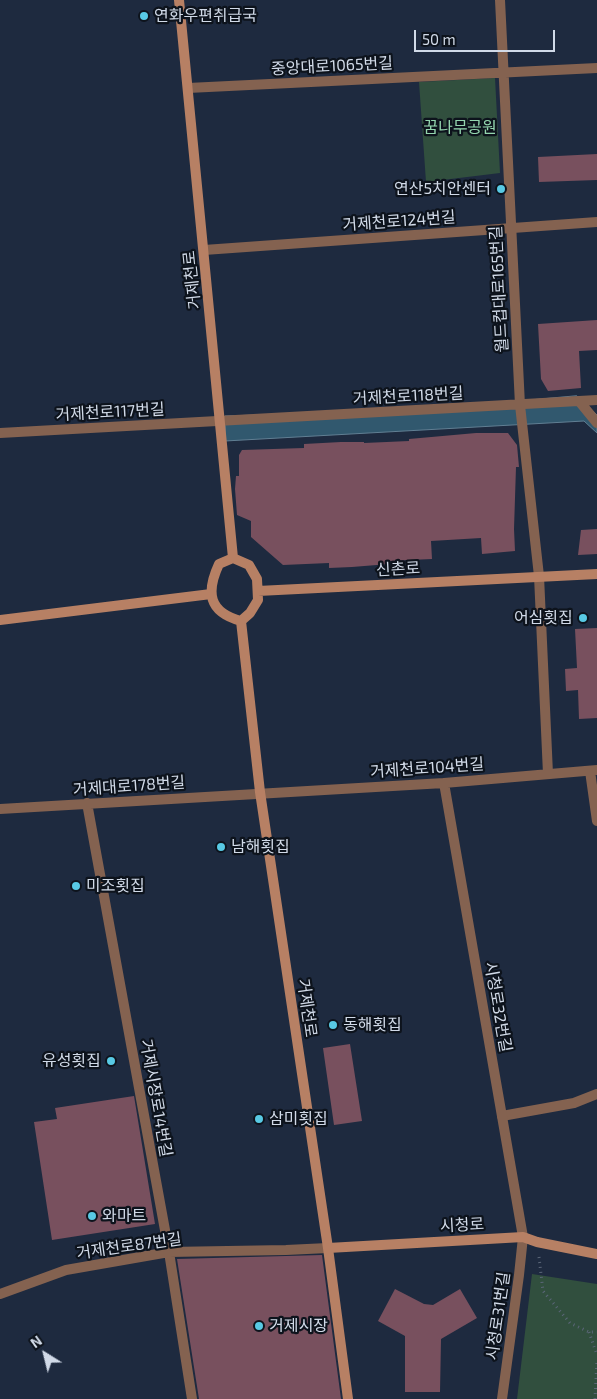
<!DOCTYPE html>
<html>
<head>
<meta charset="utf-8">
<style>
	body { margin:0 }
	#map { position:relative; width:597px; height:1399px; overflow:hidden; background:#1e2a3f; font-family:"Exo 2",sans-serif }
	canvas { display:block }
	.north { position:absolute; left:20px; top:1329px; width:50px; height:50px; -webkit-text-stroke:4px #0d131c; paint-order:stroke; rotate:324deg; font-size:14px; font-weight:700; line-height:20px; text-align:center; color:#d1dae8 }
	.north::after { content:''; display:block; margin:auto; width:18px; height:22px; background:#d1dae8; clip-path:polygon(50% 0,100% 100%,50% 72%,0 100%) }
	.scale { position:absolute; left:414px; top:30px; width:141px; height:22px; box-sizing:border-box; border:2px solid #d1dae8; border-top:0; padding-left:6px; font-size:15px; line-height:18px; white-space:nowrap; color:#d1dae8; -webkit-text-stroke:4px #0d131c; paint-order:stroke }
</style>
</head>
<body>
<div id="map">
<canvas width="597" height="1399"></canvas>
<div class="north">N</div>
<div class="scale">50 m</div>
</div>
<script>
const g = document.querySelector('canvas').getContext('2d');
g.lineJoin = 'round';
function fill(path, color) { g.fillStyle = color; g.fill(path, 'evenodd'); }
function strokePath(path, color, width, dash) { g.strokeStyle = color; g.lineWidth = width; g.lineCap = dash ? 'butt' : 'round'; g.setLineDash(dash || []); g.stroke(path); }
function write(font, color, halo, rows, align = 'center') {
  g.font = font + ' "Exo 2","Noto Sans KR",sans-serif'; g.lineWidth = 4.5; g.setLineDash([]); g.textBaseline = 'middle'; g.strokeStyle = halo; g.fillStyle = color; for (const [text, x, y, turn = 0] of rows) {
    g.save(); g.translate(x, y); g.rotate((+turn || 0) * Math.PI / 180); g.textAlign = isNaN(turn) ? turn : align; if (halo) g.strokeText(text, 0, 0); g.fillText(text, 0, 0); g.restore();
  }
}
const green = new Path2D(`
	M495,78L500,173L426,182L419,82Z
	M532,1274L597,1284V1399H517Z`);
const water = new Path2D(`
	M577,396L597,415V433L584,421L225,441V416L419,410Z`);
const building = new Path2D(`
	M597,154V180L539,182L538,157Z
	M597,320V350L579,351L581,388L548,391L541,379L538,324Z
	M476,433H508L517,445L519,467H516L514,529L515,551L482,554L481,538L431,541L432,559L388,561L389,564L352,567L329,568V563L283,565L251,537V521L237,515L235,489L236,476H239V455L242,450L304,448V444L341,442H364V443L409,441V439Z
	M597,529V554L578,555L581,530Z
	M597,628V718L579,719L578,690L566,691L565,669L577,668L575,629Z
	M350,1044L362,1121L334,1125L323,1048Z
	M134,1096L155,1224L52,1240L34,1122L57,1119L55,1108Z
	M322,1255L341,1399H199L177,1259Z
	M395,1289L424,1304L433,1305L460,1289L477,1318L441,1339L440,1392H405V1336L378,1321Z`);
const path = new Path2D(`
	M539,1257L543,1291L570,1323L589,1332H597
	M589,1332L597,1355
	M595,1399L597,1360`);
const lane = new Path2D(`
	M502,1116L574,1103L597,1094`);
const street = new Path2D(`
	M500,0L520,405L539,576L548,774
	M188,88L597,68
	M204,250L597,222
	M579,401L597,423
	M0,433L597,400
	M590,771L597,821
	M444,783L523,1237L519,1275L502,1399
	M87,803L169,1252L192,1399
	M0,809L444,783L597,770
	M0,1294L66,1270L169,1252L286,1250L328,1248`);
const secondary = new Path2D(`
	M179,0L233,558
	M233,558L249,565L257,579L258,600L250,613L241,621C208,612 206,592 219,564Z
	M258,591L597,574
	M0,620L211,594
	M241,621L260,792L328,1248L348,1399
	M328,1248L523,1237L537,1242L597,1254`);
const markers = [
	[144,16,5,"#58c9e4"],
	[501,189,5,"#58c9e4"],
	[583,618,5,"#58c9e4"],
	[221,847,5,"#58c9e4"],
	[76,886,5,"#58c9e4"],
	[333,1025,5,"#58c9e4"],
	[111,1061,5,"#58c9e4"],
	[259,1119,5,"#58c9e4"],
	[92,1216,5,"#58c9e4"],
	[259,1326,5,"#58c9e4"]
];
const poiNames = [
	["연화우편취급국",154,16],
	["연산5치안센터",491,189,"right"],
	["어심횟집",573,618,"right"],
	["남해횟집",231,847],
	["미조횟집",86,886],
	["동해횟집",343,1025],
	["유성횟집",101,1061,"right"],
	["삼미횟집",269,1119],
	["와마트",102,1216],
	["거제시장",269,1326]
];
const streetNames = [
	["중앙대로1065번길",332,66,-3],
	["거제천로124번길",399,221,-4],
	["거제천로",192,280,-96],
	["월드컵대로165번길",499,289,-93],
	["거제천로118번길",408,396,-3],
	["거제천로117번길",110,412,-3],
	["신촌로",398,569,-3],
	["거제천로104번길",427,768,-4],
	["거제대로178번길",129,786,-4],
	["시청로32번길",498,1007,80],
	["거제천로",307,1008,82],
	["거제시장로14번길",156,1098,80],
	["시청로",462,1225,-3],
	["거제천로87번길",129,1246,-8],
	["시청로31번길",498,1316,-82]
];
const parkNames = [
	["꿈나무공원",460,128]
];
fill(green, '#314f3e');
fill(water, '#31586e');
strokePath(water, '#617f93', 1);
fill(building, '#78505e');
strokePath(path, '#5b6678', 3, [1, 4]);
strokePath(lane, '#846250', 10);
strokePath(street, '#846250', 10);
strokePath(secondary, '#b78064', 10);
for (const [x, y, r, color] of markers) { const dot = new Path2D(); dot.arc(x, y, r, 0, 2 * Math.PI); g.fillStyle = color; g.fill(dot); strokePath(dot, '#0d131c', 2); }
write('16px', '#d1dae8', '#0d131c', poiNames, 'left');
write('16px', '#d1dae8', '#0d131c', streetNames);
write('16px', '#94d6af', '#0d131c', parkNames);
</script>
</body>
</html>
